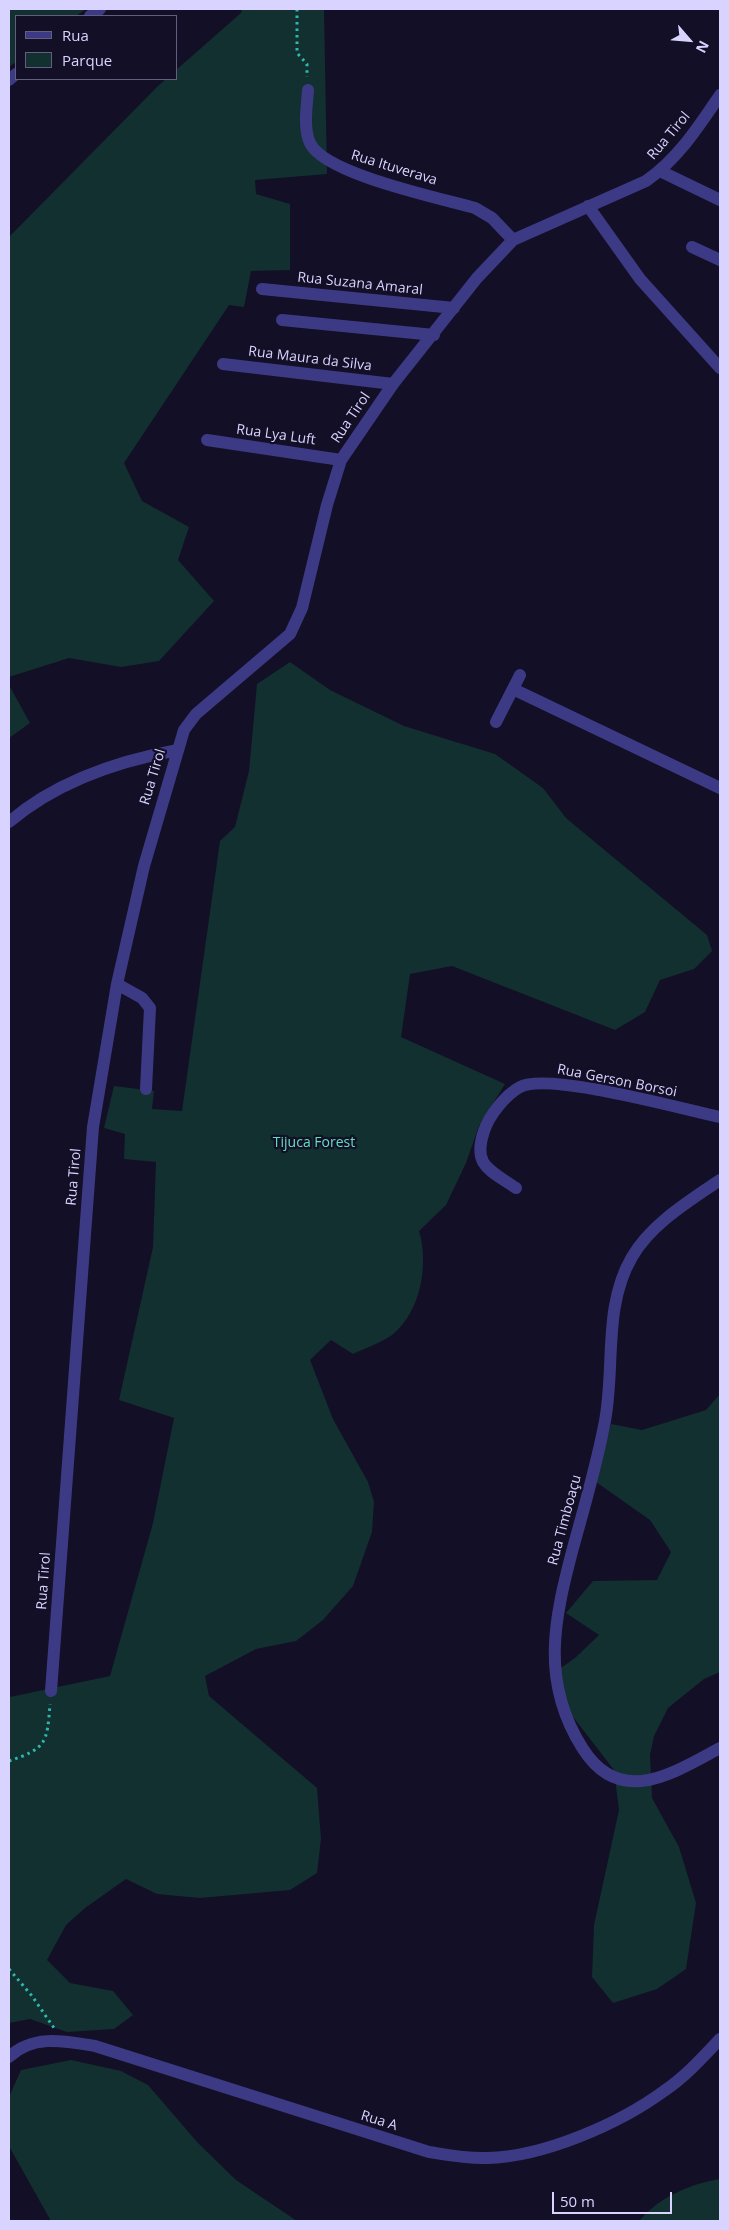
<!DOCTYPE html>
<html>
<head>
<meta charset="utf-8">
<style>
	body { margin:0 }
	#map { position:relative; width:729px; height:2230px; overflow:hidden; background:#130f26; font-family:"Open Sans",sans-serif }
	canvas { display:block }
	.frame { position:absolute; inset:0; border:10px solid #d9d4ff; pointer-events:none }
	.legend { position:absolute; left:15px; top:15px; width:162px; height:65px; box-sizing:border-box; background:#130f26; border:1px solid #625e7d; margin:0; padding:6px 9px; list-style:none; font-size:15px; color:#d9d4ff }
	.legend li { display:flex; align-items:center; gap:10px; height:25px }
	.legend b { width:25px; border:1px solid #625e7d }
	.north { position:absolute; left:664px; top:15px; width:50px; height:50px; -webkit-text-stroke:4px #130f26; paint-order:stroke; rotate:117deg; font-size:14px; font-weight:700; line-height:20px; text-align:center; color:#d9d4ff }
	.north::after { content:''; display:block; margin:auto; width:18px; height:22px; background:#d9d4ff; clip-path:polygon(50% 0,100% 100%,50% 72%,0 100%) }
	.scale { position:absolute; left:552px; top:2192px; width:120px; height:22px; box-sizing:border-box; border:2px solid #d9d4ff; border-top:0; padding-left:6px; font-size:15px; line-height:18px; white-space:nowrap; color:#d9d4ff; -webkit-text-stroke:4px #130f26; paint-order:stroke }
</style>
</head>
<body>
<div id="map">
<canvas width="729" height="2230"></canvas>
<div class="frame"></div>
<ul class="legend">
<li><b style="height:6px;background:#3d3a85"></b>Rua</li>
<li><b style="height:14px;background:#12302f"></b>Parque</li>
</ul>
<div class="north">N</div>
<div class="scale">50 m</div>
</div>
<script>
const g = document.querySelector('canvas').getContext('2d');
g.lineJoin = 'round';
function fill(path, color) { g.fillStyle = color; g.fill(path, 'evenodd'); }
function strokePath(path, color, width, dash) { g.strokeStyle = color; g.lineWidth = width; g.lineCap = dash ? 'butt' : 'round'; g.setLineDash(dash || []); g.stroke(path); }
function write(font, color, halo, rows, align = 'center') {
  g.font = font + ' "Open Sans",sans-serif'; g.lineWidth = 4.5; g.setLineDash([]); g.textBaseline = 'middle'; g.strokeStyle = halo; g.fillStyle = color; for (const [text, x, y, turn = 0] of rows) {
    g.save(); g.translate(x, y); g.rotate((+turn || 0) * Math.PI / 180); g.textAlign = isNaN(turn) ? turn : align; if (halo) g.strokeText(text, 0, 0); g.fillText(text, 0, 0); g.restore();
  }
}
const green = new Path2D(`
	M9,9H86L76,16H16V62L9,67Z
	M242,9H324L327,174L255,180L256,194L290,204V270L251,271L244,307L229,305L124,463L142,501L189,527L178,560L214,601L159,661L121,667L69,658L9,677V237L157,87L166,79H176V70L241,13Z
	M290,662L330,690L404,726L495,754L543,788L566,818L707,935L712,951L694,969L660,980L645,1012L615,1030L452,966L410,974L401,1037L505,1084L479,1126L466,1163L446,1205L419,1231C429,1264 421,1312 392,1335C381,1343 365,1348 353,1354L331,1340L310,1360L333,1419L368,1482L374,1502L372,1532L353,1586L323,1620L296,1641L256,1649L205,1676L209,1696L317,1788L321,1839L317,1873L290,1890L200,1898L157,1894L126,1879L85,1908L66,1925L47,1960L70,1983L113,1991L133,2015L114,2029L67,2032L30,2019L9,2023V1699L10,1697L110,1676L153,1523L174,1418L119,1400L153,1247L156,1162L124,1159L125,1134L104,1128L114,1086L154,1091L152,1109L182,1111L220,841L235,827L249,771L257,684Z
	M9,685L30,723L9,738Z
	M720,1394V1672L704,1679L668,1708L654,1736L650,1755L652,1798L679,1847L696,1903L686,1969L657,1989L613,2003L592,1977L594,1925L619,1810L614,1770L560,1700L555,1672L575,1658L599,1635L566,1613L593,1581L657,1580L671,1552L650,1520L596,1482L611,1424L642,1430L706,1410Z
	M71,2060L121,2071L148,2085L198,2143L236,2180L297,2221H51L10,2148L9,2097L21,2070Z
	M720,2179V2221H639C659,2197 690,2184 720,2179Z`);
const path = new Path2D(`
	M297,9V53L307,64V77
	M9,1761C47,1748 47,1743 50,1704
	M9,1969L32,1996L54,2028`);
const street = new Path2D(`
	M90,16L100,9
	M9,80L16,74
	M308,90C307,106 303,128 310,143C324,174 440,198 475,208L492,218L513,240
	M660,171L720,200
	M588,206L640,279L720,368
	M692,247L720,260
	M262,289L454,308
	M282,320L434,335
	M223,364L393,384
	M207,440L341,460
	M513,689L720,788
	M496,722L520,675
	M9,822C56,782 117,761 178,750
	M117,984L142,998L150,1008L146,1089
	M720,1180C689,1201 651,1224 632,1257C602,1308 616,1371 604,1426C596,1467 584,1508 573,1548C554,1620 540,1682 583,1749C621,1808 673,1773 720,1748
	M516,1188C490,1170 472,1166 484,1131C489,1116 505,1095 520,1087C549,1072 682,1109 720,1117
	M51,1691L93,1127L117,984L144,866L184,730L196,714L290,634L302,608L327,505L341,460L393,384L477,278L513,240L646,181C678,159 699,126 720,95
	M9,2057C33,2034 65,2041 95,2046L429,2152C448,2155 468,2159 487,2158C543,2157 619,2124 664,2091C685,2077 702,2058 720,2039`);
const streetNames = [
	["Rua Tirol",669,136,-50],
	["Rua Ituverava",394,168,17],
	["Rua Suzana Amaral",360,284,6],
	["Rua Maura da Silva",310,359,7],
	["Rua Tirol",351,418,-56],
	["Rua Lya Luft",276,435,8],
	["Rua Tirol",153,777,-73],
	["Rua Gerson Borsoi",617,1081,11],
	["Rua Tirol",74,1177,-85],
	["Rua Timboaçu",565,1520,-75],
	["Rua Tirol",44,1581,-86],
	["Rua A",379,2121,17]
];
const parkNames = [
	["Tijuca Forest",314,1143]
];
fill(green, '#12302f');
strokePath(path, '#2fb8b0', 3, [2.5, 4]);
strokePath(street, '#3d3a85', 12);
write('14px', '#d9d4ff', '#130f26', streetNames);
write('14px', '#5fe0c0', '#130f26', parkNames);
</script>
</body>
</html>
